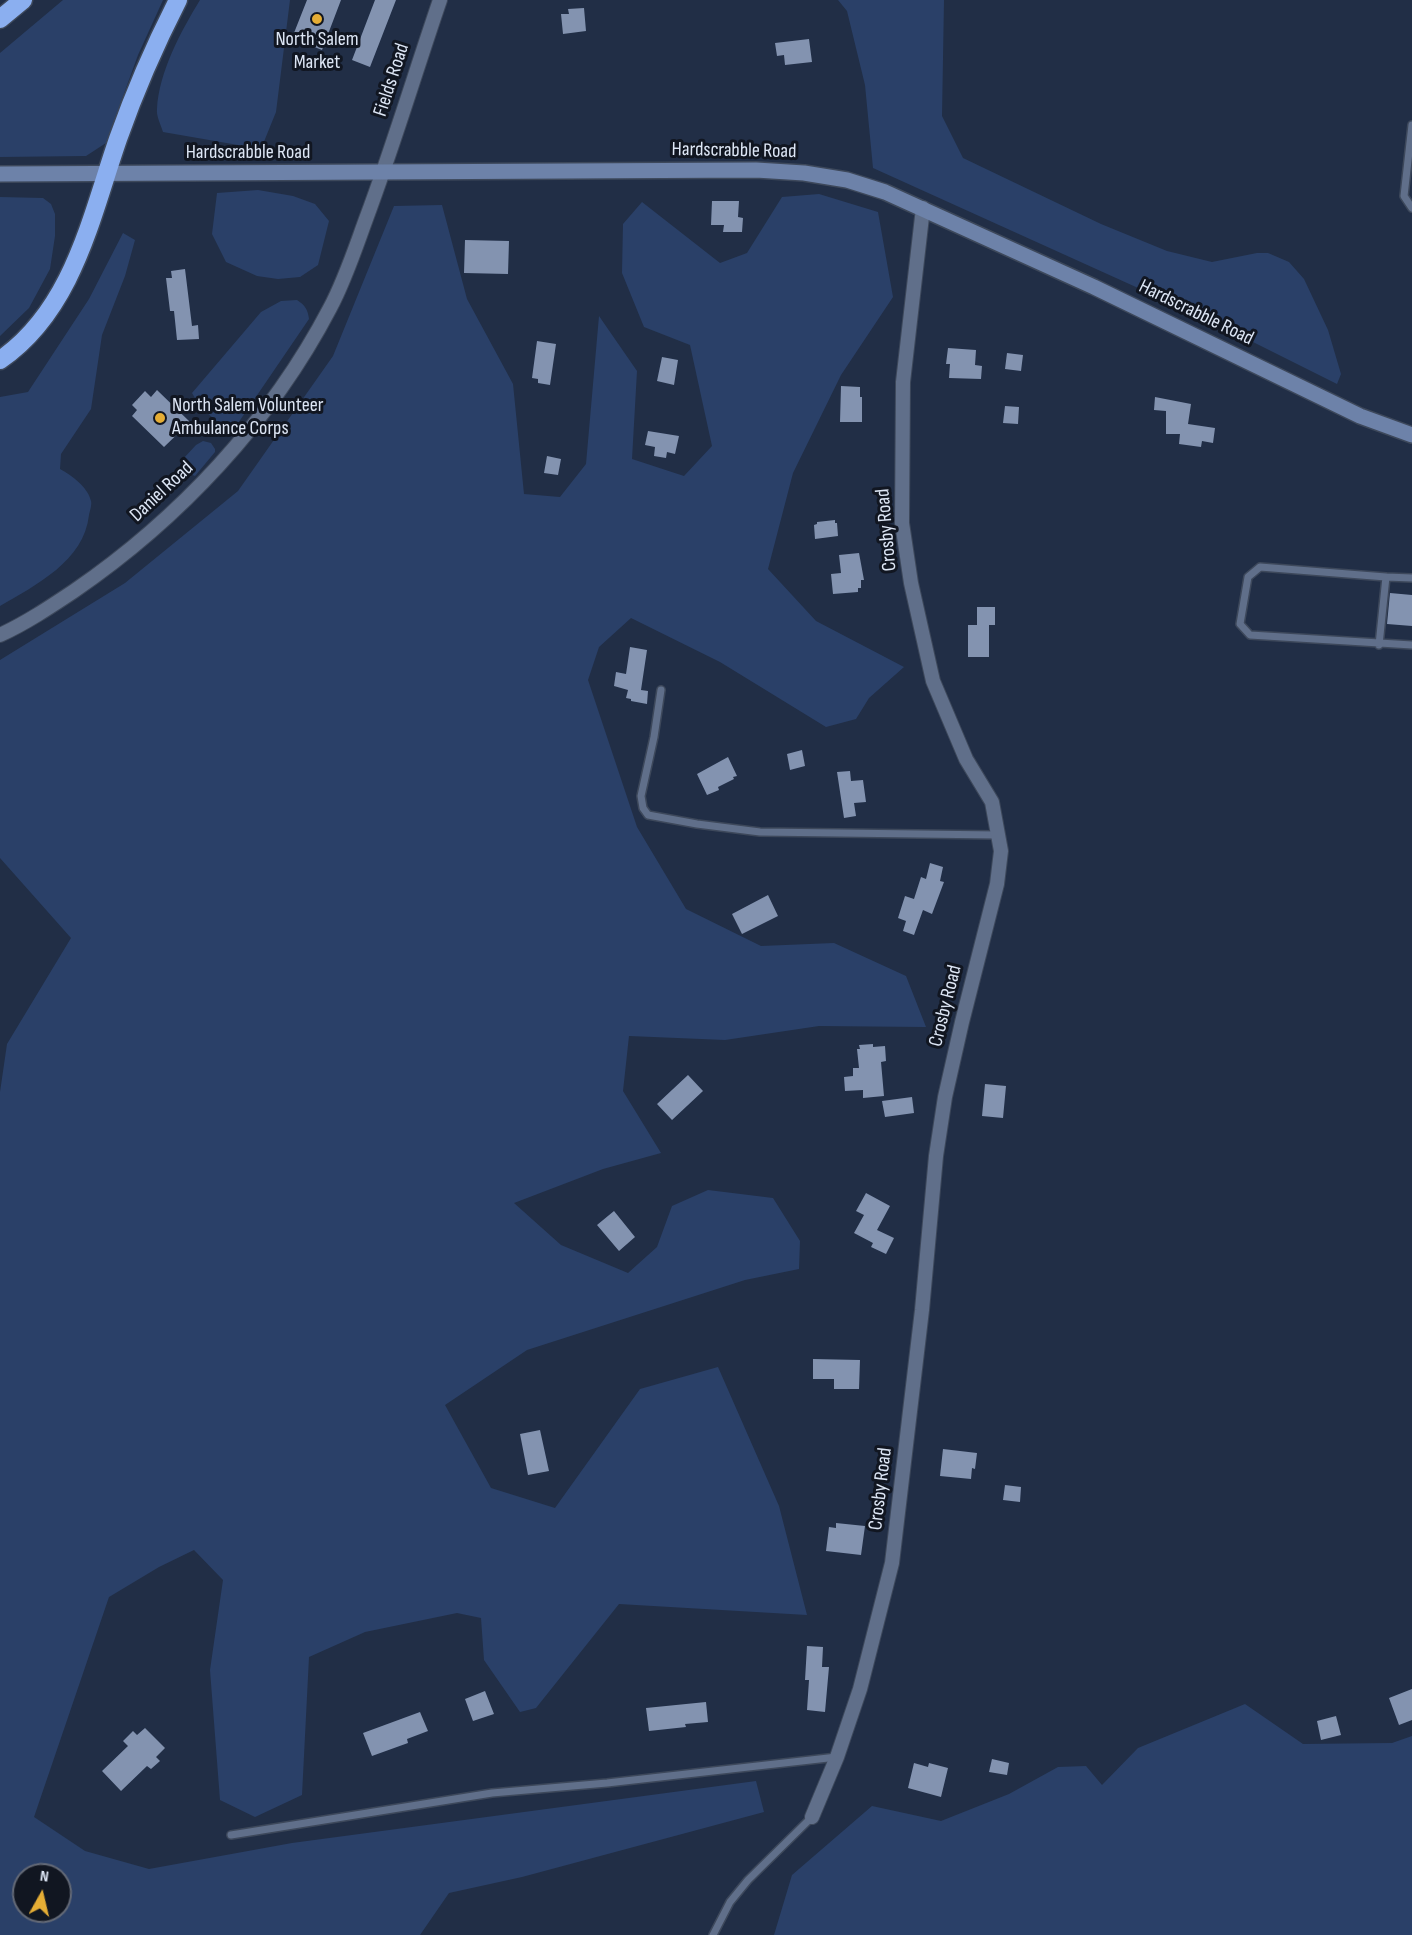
<!DOCTYPE html>
<html>
<head>
<meta charset="utf-8">
<style>
	body { margin:0 }
	#map { position:relative; width:1412px; height:1935px; overflow:hidden; background:#212e46; font-family:"Sofia Sans Condensed",sans-serif }
	canvas { display:block }
	.north { position:absolute; left:12px; top:1863px; width:60px; height:60px; box-sizing:border-box; background:#111621; border:2px solid #636976; border-radius:50%; rotate:8deg; font-size:16px; font-weight:700; line-height:24px; text-align:center; color:#dde6f5 }
	.north::after { content:''; display:block; margin:auto; width:21px; height:27px; background:#e5ad35; clip-path:polygon(50% 0,100% 100%,50% 72%,0 100%) }
</style>
</head>
<body>
<div id="map">
<canvas width="1412" height="1935"></canvas>
<div class="north">N</div>
</div>
<script>
const g = document.querySelector('canvas').getContext('2d');
g.lineJoin = 'round';
function fill(path, color) { g.fillStyle = color; g.fill(path, 'evenodd'); }
function strokePath(path, color, width, dash) { g.strokeStyle = color; g.lineWidth = width; g.lineCap = dash ? 'butt' : 'round'; g.setLineDash(dash || []); g.stroke(path); }
function write(font, color, halo, rows, align = 'center') {
  g.font = font + ' "Sofia Sans Condensed",sans-serif'; g.lineWidth = 6; g.setLineDash([]); g.textBaseline = 'middle'; g.strokeStyle = halo; g.fillStyle = color; for (const [text, x, y, turn = 0] of rows) {
    g.save(); g.translate(x, y); g.rotate((+turn || 0) * Math.PI / 180); g.textAlign = isNaN(turn) ? turn : align; if (halo) g.strokeText(text, 0, 0); g.fillText(text, 0, 0); g.restore();
  }
}
const green = new Path2D(`
	M63,0H163L138,55L106,143L86,156L0,157V53Z
	M200,0H290L276,112L261,149L163,132C161,125 156,116 157,109C159,72 181,31 200,0Z
	M838,0H944L942,116L963,158L1101,224L1167,251L1212,262L1257,253H1268L1289,262L1304,279L1328,330L1341,374L1337,384L1211,321L873,168L865,85L847,11Z
	M258,190L293,196L315,204L329,221L318,265L300,277L278,279L257,276L226,262L212,234L217,193Z
	M819,194L878,212L893,297L841,375L793,473L768,569L816,621L904,667L869,698L856,719L826,727L720,662L631,618L599,647L588,680L637,827L686,909L761,946L834,943L906,976L926,1027L819,1026L725,1040L629,1036L623,1091L661,1153L603,1169L514,1203L561,1245L628,1273L657,1247L672,1206L708,1190L773,1198L800,1241L799,1269L745,1280L527,1350L445,1405L491,1488L555,1508L640,1389L718,1367L779,1506L807,1615L619,1604L536,1708L520,1712L484,1660L481,1618L457,1613L365,1632L309,1657L302,1795L255,1817L220,1800L210,1670L223,1580L194,1550L159,1567L109,1597L34,1817L85,1851L149,1869L292,1843L756,1781L764,1812L522,1877L449,1893L420,1935H0V1092L7,1044L71,938L0,858V660L125,583L238,491L333,356L394,206L442,205L467,299L513,384L524,494L560,497L586,464L599,316L637,371L632,459L684,476L712,446L690,345L644,327L622,273L623,224L642,202L720,263L747,253L782,197ZM24,1875H60V1911H24Z
	M0,197L43,198L51,204L55,214V236L50,269L29,308L0,336Z
	M123,233L135,240L125,276L102,335L91,409L61,454L60,469C71,475 88,487 91,501C92,504 90,511 89,515C84,561 36,585 0,606V397L28,392L89,299Z
	M297,300C305,305 308,310 309,319L232,432C217,422 201,410 192,393L261,312L281,301Z
	M203,441L211,443L215,449V452L195,476L187,473L183,469V459L196,445Z
	M1245,1704L1303,1744L1392,1743L1412,1736V1935H774L792,1875L872,1806L941,1821L1009,1794L1058,1767L1086,1766L1102,1785L1138,1748Z`);
const building = new Path2D(`
	M307,0H341L322,50L292,38Z
	M375,0H396L370,67L352,60Z
	M584,8L586,31L563,34L561,14H569L568,9Z
	M809,39L812,62L785,65L784,55L777,56L775,43Z
	M712,201H739L738,217L743,218L742,232H723L724,225H711Z
	M465,240L509,241L508,274L464,273Z
	M185,269L192,326L198,325L199,339L177,340L174,311H170L166,278H172L171,271Z
	M537,341L556,344L550,385L538,383V379L532,378Z
	M948,348L976,350L975,365L982,366L981,379L949,378L950,364H946Z
	M1007,353L1023,355L1021,371L1005,369Z
	M662,357L678,360L674,385L657,381Z
	M841,386L860,387V397H862V422H840Z
	M157,390L190,422L164,447L132,416L137,410L132,405L145,391L151,397Z
	M1155,397L1191,404L1188,424L1215,428L1213,443L1202,441L1201,447L1179,444L1180,434H1166V411L1154,410Z
	M1005,406L1019,407L1018,424L1003,423Z
	M648,431L679,436L675,454L667,452L666,458L654,456L655,447L645,445Z
	M547,456L561,459L558,475L544,473Z
	M835,520V523H837L838,536L815,539L814,525L817,524V522Z
	M859,553L864,580H861V588H858V592L833,594L831,574L841,573L839,555Z
	M1390,593L1412,595V626L1387,624Z
	M977,607H995V625H977Z
	M968,625H989V657H968Z
	M630,647L647,650L641,690L648,691L647,704L631,701V699L626,698L628,690L614,686L616,672L626,674Z
	M802,750L805,766L790,770L787,754Z
	M728,757L737,776L733,777L734,779L718,787L719,790L707,795L697,774Z
	M850,771L851,781L863,780L866,802L854,803L856,816L844,818L837,772Z
	M930,863L943,867L940,881L944,882L932,914L923,910L914,935L903,931L906,921L898,918L905,896L914,899L921,877L926,879Z
	M768,895L778,916L742,934L732,914Z
	M873,1044V1047L885,1046L886,1061L881,1062L884,1096L863,1098V1090L845,1091L844,1077L853,1076V1068H859L857,1049H860L859,1045Z
	M688,1075L703,1091L672,1120L657,1104Z
	M985,1084L1006,1086L1003,1118L982,1116Z
	M912,1097L914,1113L885,1117L882,1101Z
	M866,1193L890,1206L877,1230L894,1238L886,1254L871,1247L873,1243L854,1233L864,1215L856,1211Z
	M614,1211L635,1237L619,1251L597,1225Z
	M813,1359L860,1360L859,1389H834V1379H813Z
	M540,1430L549,1471L528,1475L520,1434Z
	M943,1449L977,1453L975,1469L972,1468L971,1479L940,1476Z
	M1005,1485L1021,1487L1020,1502L1003,1500Z
	M836,1523L865,1526L861,1555L826,1551L829,1527L836,1528Z
	M807,1646L823,1647L822,1667H829L825,1712L807,1710L809,1680H805Z
	M1412,1689V1720L1399,1725L1389,1698Z
	M485,1691L494,1714L473,1721L465,1699Z
	M706,1702L708,1722L685,1724L686,1727L649,1731L646,1708Z
	M420,1712L428,1731L407,1739L408,1743L372,1756L363,1733Z
	M1336,1716L1341,1735L1321,1740L1317,1721Z
	M145,1728L165,1748L156,1757L160,1761L151,1769L147,1766L121,1791L102,1771L128,1746L123,1741L133,1731L137,1735Z
	M992,1759L1009,1763L1007,1775L989,1772Z
	M914,1763L928,1767L929,1763L948,1768L941,1797L908,1788Z`);
const lane = new Path2D(`
	M1412,125L1404,196L1412,208
	M1412,578L1386,577L1260,567L1248,577L1240,624L1250,635L1412,645
	M1379,645L1386,577
	M661,690L654,737L641,796L643,808L648,815L697,824L760,832L998,835
	M231,1835L492,1793L607,1783L837,1757
	M713,1935L730,1902L748,1880L812,1817`);
const street = new Path2D(`
	M0,635C26,623 50,607 74,591C179,519 271,421 330,308C345,280 355,249 366,219C393,147 415,73 440,0
	M812,1817L837,1757L860,1689L892,1563L922,1310L936,1156L945,1097L962,1022L997,884L1001,851L992,802L966,759L933,681L911,583L902,523L903,382L923,208`);
const secondary = new Path2D(`
	M0,174L756,170L804,173L847,180L885,192L1094,287L1360,416L1412,435`);
const highway = new Path2D(`
	M0,19L23,0
	M0,360C73,310 91,217 118,139C135,91 155,45 178,0`);
const markers = [
	[317,19,6,"#e5ad35"],
	[160,418,6,"#e5ad35"]
];
const poiNames = [
	["North Salem",317,40],
	["Market",317,63],
	["North Salem Volunteer",172,406,"left"],
	["Ambulance Corps",172,429,"left"]
];
const streetNames = [
	["Fields Road",392,80,-72],
	["Hardscrabble Road",734,151,1],
	["Hardscrabble Road",248,153],
	["Hardscrabble Road",1196,313,26],
	["Daniel Road",162,492,-43],
	["Crosby Road",887,530,-95],
	["Crosby Road",946,1006,-76],
	["Crosby Road",881,1489,-83]
];
fill(green, '#2a4068');
fill(building, '#8393b0');
strokePath(lane, '#3d485b', 10);
strokePath(street, '#3d485b', 16);
strokePath(secondary, '#3d485b', 18);
strokePath(highway, '#3d485b', 21);
strokePath(lane, '#606f8a', 7);
strokePath(street, '#606f8a', 14);
strokePath(secondary, '#6d82a9', 15);
strokePath(highway, '#8baff0', 18);
for (const [x, y, r, color] of markers) { const dot = new Path2D(); dot.arc(x, y, r, 0, 2 * Math.PI); g.fillStyle = color; g.fill(dot); strokePath(dot, '#111621', 2); }
write('20px', '#dde6f5', '#111621', poiNames);
write('20px', '#dde6f5', '#111621', streetNames);
</script>
</body>
</html>
